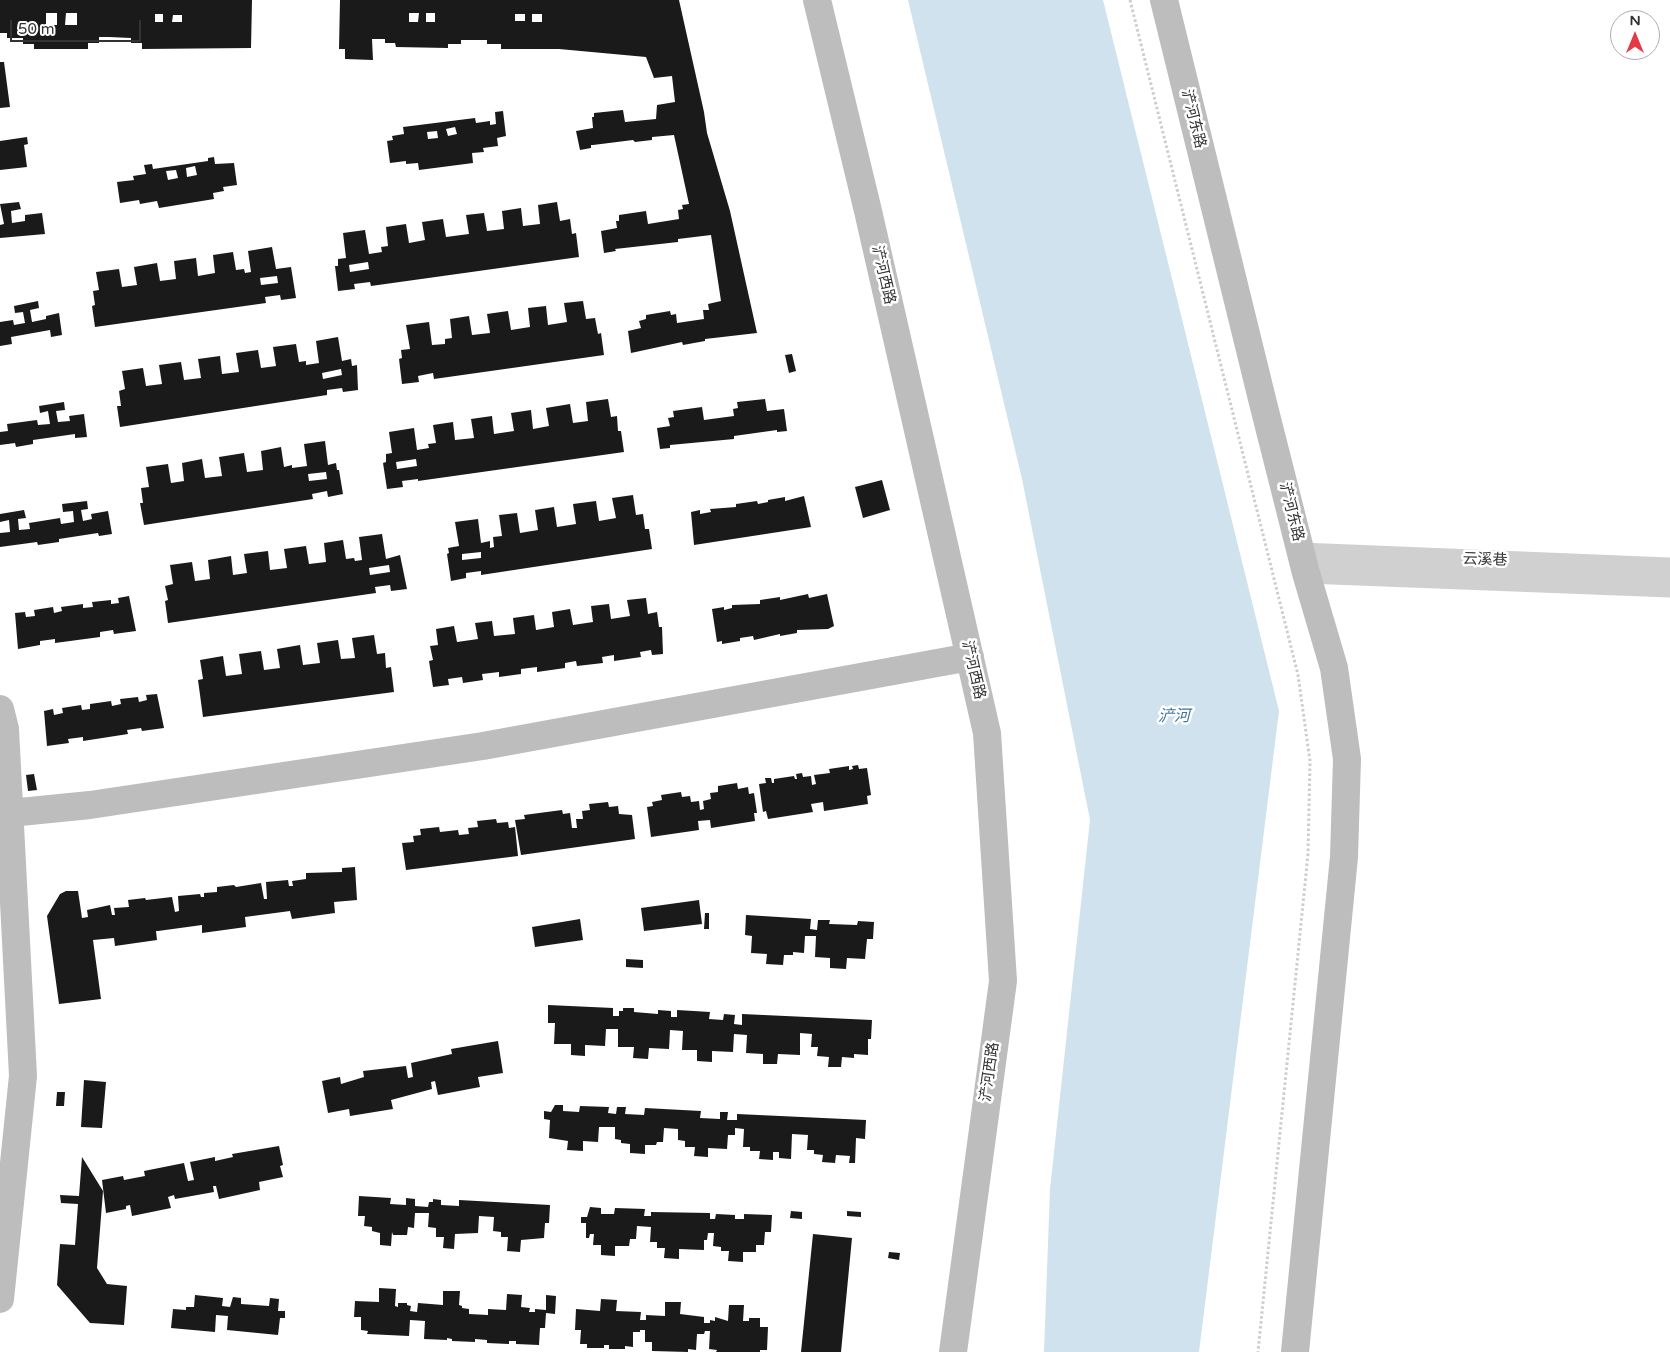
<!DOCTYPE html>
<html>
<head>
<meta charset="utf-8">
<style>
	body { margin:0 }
	#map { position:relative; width:1670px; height:1352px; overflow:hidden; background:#fff; font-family:"Varela Round",sans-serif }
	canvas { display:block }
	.north { position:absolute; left:1610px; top:10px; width:50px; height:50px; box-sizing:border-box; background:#fff; border:1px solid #adadad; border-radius:50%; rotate:0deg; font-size:14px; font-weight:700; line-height:20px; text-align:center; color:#333 }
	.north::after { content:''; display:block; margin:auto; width:18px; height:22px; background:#e63946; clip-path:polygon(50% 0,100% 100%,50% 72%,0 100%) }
	.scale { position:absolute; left:10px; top:20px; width:131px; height:22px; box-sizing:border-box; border:2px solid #333; border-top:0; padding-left:6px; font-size:15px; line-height:18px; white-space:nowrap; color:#333; -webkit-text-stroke:4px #fff; paint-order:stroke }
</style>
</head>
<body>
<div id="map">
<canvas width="1670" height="1352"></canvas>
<div class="north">N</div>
<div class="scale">50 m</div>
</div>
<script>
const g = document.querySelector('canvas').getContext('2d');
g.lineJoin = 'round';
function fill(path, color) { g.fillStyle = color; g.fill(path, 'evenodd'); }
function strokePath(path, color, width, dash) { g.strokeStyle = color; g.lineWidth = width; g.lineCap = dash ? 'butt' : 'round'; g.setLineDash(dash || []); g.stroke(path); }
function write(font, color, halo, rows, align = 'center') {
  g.font = font + ' "Varela Round","Noto Sans SC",sans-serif'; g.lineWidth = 5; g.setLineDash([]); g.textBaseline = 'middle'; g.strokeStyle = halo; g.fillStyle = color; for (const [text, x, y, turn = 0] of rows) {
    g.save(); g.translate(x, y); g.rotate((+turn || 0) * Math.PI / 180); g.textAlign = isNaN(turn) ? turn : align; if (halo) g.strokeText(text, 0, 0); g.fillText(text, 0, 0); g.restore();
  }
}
const water = new Path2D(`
	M908,0H1103L1279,711L1199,1352H1044L1050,1189L1090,820L1022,479Z`);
const building = new Path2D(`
	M0,0H252L251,48L142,49V43H131V38L109,37H99V43H88V49H34V44H23V38H7V33H0ZM46,13H57V25H46ZM66,13H77V25H65ZM155,14H163V22H155ZM173,15H182V22H172Z
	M340,0H679L704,112L707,133L730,211L757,333L705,339V341L683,345L682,342L631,353L628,331L641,328L639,321L646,319V315L670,311L671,315L676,314L677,323L704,319L703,310H709L708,304L721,301L711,235L678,239V242L615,249L616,251L604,253L601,231L617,228L616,221H619V215L646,211L648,224L679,219L678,210L683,209L682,205L689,204L674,135L652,137V140L635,142L633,140L593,145H591V148L580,150L576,131L593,128L592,117H594V113L623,110L625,122L656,119L657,105L675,102L672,76L654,78L646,57L559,49H501V44H487V40H461V44H448V48L396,47L395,43H385V39H372L373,60L345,59V49H339ZM409,13H419L418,22H409ZM426,13H435V22H426ZM515,14H525V21H515ZM532,14H542V22H532Z
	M0,62H4L10,107L0,108Z
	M503,111L506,136L497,138L498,146L483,148L484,152L472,153L473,163L419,170L418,163L406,164V161L390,163L387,141L393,140L392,136L404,134L403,127L475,118L476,123L490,121V125L496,124L495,112ZM455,127L457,134L448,136L446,129ZM437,131L438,138L428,139L427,132Z
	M27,137L28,144L24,145L27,167L0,170V141Z
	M214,157L215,164L234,163L237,185L223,187L224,191L213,193L214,199L159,208L157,201L140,204L139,200L120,203L117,182L134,180L133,176L146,174L144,165L152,164L153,169L208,161V158ZM195,166L197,175L187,177L186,168ZM176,170L178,178L168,180L166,171Z
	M19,202L21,209L11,211L12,223L25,221V215L42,213L45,234L0,238V225L4,224L0,204Z
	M557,202L560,221L570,219L572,234L576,233L579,257L371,286L370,282L354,284L355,289L338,291L335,266H338V259L346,258L343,233L365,230L369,254L382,252L381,247L388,246L386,227L406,224L409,243L425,240L422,222L443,219L446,237L469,234L466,215L484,213L487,231L504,229L502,211L521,208L523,226L540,224L538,205ZM368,262L369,269L350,272L349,265Z
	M272,247L276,269L291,267L296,298L281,300L280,295L265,297L266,303L95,327L92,306L95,305L93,291L99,290L96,272L119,269L122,287L137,285L134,267L157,263L160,281L176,279L174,261L196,258L198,276L215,273L213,255L233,252L236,270L244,269L245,273L251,272L248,251ZM277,276L278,283L261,285L260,278Z
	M38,301L39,308L30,310L32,322L46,319V316L59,313L62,335L51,337L50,330L11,337L12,344L0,346V322L13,320L14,325L25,323L23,312L15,313L14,306Z
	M583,301L586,319L595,318L598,334L601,333L604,355L434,379L433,373L418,376L419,382L402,384L399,359L402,358L401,350L410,349L406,325L429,322L432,345L445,344V339L452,338L450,319L469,316L472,335L490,333L487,314L508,311L511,330L530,327L528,308L546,306L548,325L567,322L564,303Z
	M338,337L342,361L351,359L352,366L357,365L358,390L343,392L342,388L327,390V395L120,427L117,406H121L119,391L125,389L122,371L143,368L146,386L162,384L159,365L181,362L184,380L201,378L198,359L220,356L222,374L239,372L236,353L258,350L261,368L276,366L273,347L296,344L299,362L306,361V365L319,363L316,341ZM341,369L342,375L323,379L322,373Z
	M792,354L796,371L789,373L785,355Z
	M608,399L611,417L617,416L618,431H621L624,452L418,481V479L402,481L403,487L387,489L383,463L386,462V454L392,453L389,432L414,428L417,450L429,448L428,444L436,443L433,425L453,422L455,440L474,438L471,419L492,416L494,434L514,431L511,413L531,410L533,429L549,426L546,408L570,404L573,423L588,421L586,402ZM416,459L417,466L397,469L396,462Z
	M765,399L767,411L784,409L787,431L777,432V430L734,436V439L670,445V448L660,449L657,428L670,426L668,418L674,417L673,411L702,407L704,420L734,416L733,409L738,408L737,402Z
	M64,402L65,410L56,411L58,422L70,421L69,416L84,414L87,437L75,438V434L33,440V444L16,447L15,443L0,445V432L8,431L7,424L37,420L38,425L50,424L48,411L40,413L39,406Z
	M325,441L328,465L336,463L337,470H339L343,494L328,497L327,491L312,494L313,499L144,525L140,503H143L141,488L149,487L146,467L168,464L171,483L184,481L182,463L202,459L205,478L222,476L219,457L244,453L247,472L263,470L261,451L281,447L284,467L292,465V468L307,466L304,444ZM326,472L327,479L309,481L308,474Z
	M882,480L890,510L863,518L855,487Z
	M633,495L636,515L643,514L645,529H649L652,549L481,575V571L466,573V578L451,581L447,554L449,553L448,548L459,546L455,522L478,519L481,543L490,541V548L494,547L493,537L502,536L499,515L517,513L520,533L538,530L535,510L554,507L557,527L576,524L573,504L596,501L599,521L616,518L612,498ZM481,552V558L462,560V554Z
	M804,496L811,527L694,545L691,512L700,510V514L711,512L710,509L736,507V504L757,501L758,504L768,502V500L785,497V501Z
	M87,501L88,509L81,510L83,521L92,519L91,514L108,511L112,534L99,536L98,533L59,539V542L38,545L37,542L0,547V533L10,532L9,520L0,522V514L24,510L26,518L18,519L19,530L30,529L29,523L60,518L61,524L74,522L73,511L63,512L62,504Z
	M382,534L386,559L400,555L407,589L391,591L390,585L375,587L376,593L168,623L165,601L168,600L165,586L173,584L170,565L192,562L195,581L210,579L208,560L231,556L233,575L247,573L244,554L268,551L270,570L287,568L284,549L306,546L309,564L326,562L324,543L343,540L346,559L354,558L355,561L362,560L359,537ZM389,565L390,572L370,575L369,568Z
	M808,594L809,598L827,594L834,626L828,629L797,630V633L780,636V634L754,640L753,636L740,638V641L722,644V641L717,642L712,609L724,607V610L732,608V605L760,604V600L780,597V600Z
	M129,596L136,631L114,634L113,630L100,632V637L55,643V639L40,641V645L18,649L15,613L25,612L26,617L35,616L34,610L53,607L54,613L62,611L61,607L83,604V608L93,607L92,602L111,600V604L119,603L118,598Z
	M646,598L648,614L657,612L659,627H662L663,654L652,655L651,650L640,652L641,657L614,661V655L602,657L603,663L577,666L576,661L565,663V668L537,672V667L521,669V674L499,677V672L482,674L483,680L463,683L462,677L448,679L449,685L433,687L429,661L433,660L430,646L438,645L436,629L454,626L457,642L478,639L475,623L492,621L494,636L515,634L513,618L534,615L536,630L554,627L552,612L570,609L573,625L593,622L591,606L609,604L611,619L630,616L627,600Z
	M374,635L377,654L385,653L386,668L391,667L394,692L203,717L198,680L203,679L200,660L223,656L226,676L242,674L239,654L261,651L264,670L280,668L277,649L300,645L303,665L320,663L317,643L338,640L341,659L355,658L352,638Z
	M157,694L164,728L142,731L141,728L127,730L128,734L83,741V737L68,739L69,743L47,746L44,711L53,709L54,715L63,713L62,708L81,705L82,710L90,709V704L111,701L112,706L121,704L120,699L138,697L139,702L147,700L146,695Z
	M858,765L859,769L867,768L871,795L867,796L868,804L824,811L823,802L811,804L813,812L768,819L766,811L763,812L759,784L766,783L765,778H771L772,783H774V779L794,776L795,779H797L796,774L802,773L803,777L811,776L812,785L816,784L814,775L830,773L829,769L849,766V770L853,769L852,766Z
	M34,774L37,790L28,791L26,775Z
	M737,783L738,789L748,787L749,794L754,793L757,813H754L755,821L711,828L710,820L698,821L699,830L651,837L647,807L653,806L652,802L662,800L661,795L681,792L682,797L690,796L691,802L699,801L700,810L704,809L703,801L711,799L710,793L718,792V786Z
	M608,802L609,807L618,806L619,814L632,815L635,839L521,855L515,820L525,819L524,815L562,810L563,814L570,813L572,828H577L576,819H583L582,811L590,810L589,804Z
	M496,819L497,823L508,822L509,828L515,827L518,856L406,870L402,843L414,842L413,836L421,835L420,829L439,827L440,832L458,830L459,835L469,834L468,828L478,827L477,821Z
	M355,867L357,900L334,902L335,913L292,919L290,911L245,917L246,927L202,933V925L158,931H156L157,940L115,946L114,938L93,940L101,999L59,1004L47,916L60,894L66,891H78L82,918L88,917L87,910L110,905L112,915H115L114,908L129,907L128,900L145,898L146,900L172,897L175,912L179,911L178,896L200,894L201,897H204V893L217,892V887L234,885L236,887L261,883L264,899H267L266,882L288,880L289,886H293L292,881L306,879V873L342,872V868Z
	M699,900L702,924L644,931L641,908Z
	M705,913H709V929H704Z
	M746,915L811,919L810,929L817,930L818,920H830L829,924L857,925L858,921L874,922L873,939H867L865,959L847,958L846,969L830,968V958L815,957L816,936H805L804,953L793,952V955H784L783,965L766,964L767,954L751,953L752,936L745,935Z
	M580,919L583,940L535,947L532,927Z
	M626,959L643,960V968L626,967Z
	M548,1005L613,1008V1016H619V1011H623V1008H634V1012L658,1014V1010L671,1011V1017H677V1010L710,1012L709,1019L723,1020L724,1014L735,1015L734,1024L742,1025V1014L872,1020L871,1039H868V1055L854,1054V1058L842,1057L841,1067H828L829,1057L817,1056L818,1047H811L812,1034L800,1033V1055L778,1054L777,1064H763V1054L746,1053L747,1035L734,1034L733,1052L712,1051V1062L697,1061V1050H682L683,1031L670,1030L669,1049L649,1048L648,1059L633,1058L634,1047H618V1029H606L605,1046L585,1045V1056L571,1055V1044H554L555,1023H548Z
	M498,1041L503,1073L478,1077L480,1087L438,1095L435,1081L431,1082L432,1089L391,1100L393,1109L350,1116L349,1109L328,1113L322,1081L340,1077L341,1084L364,1077L363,1071L406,1066L408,1078L413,1077L411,1063L452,1054L451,1049Z
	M84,1080L106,1082L102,1128L81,1127Z
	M57,1092H65L64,1106H56Z
	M555,1105H563V1111L579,1112L580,1106L609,1107L608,1113L616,1114L617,1107H626L625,1114L644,1115L645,1108L701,1111L700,1118L720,1119V1112H728L727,1120H737V1114L866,1120L865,1139L856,1138L855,1163H849L850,1156L836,1155L835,1163L822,1162L823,1155L814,1154V1150H807L808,1135L792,1134L791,1159L779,1158V1152H773V1160L759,1159L760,1151H750V1147H743L744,1129L735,1128V1135H728L727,1149L708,1148V1157L694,1156L695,1147H685V1141L678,1140V1129L664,1128L663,1142H657L656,1145H645V1154L630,1153V1144L621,1143V1140L615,1139V1127H599L598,1142L583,1141V1151L567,1150L568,1141L549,1138L550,1120L544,1119V1111L551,1112Z
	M279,1146L283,1165L280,1166L283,1177L259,1182L260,1190L219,1199L216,1186H213L214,1192L175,1199L174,1195L168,1197L171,1208L132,1216L130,1205L126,1206V1209L106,1213L102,1180L123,1176L124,1180L145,1176L144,1171L184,1163L188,1181L194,1180L190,1162L215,1157V1161L233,1157L232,1154Z
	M82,1157L103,1191L97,1268L107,1284L127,1286L124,1325L90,1323L57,1285L60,1244L75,1245L78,1204L61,1203L60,1195L79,1196Z
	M359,1196L391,1198L390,1204L406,1205V1198L415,1199V1206L428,1207L429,1202H433V1199L441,1200V1205L459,1206V1200L550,1205L549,1223H545L544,1238L521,1240L520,1252L507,1251L508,1237H501V1232L493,1231L494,1217L479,1216L478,1233L455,1234L454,1249L443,1248L444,1237H436V1228L428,1227L429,1213H415L414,1228L408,1227L407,1235H393L392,1232L391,1246L380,1245V1233L372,1231V1227L364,1226L365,1216H358Z
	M590,1207L601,1208V1214H614L615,1208L645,1209L644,1216H651V1212L710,1213V1219H715L716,1214L735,1215V1219H744V1214L772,1215L771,1232H765L764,1245H756V1252H743V1262L728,1261L729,1251H721V1247L713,1246L714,1233H708L707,1240H704V1250L679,1249V1259L664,1258L665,1248H657V1242H650L651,1227L637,1226L636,1239H630L629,1246H615V1256L601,1255V1245H593L594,1234H590L589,1238H586V1223H581V1217H587Z
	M791,1211L802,1212V1219L790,1218Z
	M847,1211L861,1212V1217L847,1216Z
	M813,1234L852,1238L841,1352H801Z
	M889,1252L900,1253L899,1260L888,1258Z
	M379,1288L396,1289L395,1306L398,1307V1303H407V1305L411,1306L410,1311L417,1312L418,1303L443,1305V1291H460L459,1305L462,1306V1308L469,1309V1314L488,1315V1309L506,1310L507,1294L522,1295L521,1307L530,1308L529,1312H535V1309L546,1310V1295L556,1296L555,1314L546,1313L545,1328H540L539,1345L516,1344V1341H509V1344L487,1343V1340L475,1339V1342L452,1341V1339L447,1338V1340L424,1339L425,1321L410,1320L409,1336L367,1334L368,1331L361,1330V1317H354L355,1301L379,1302Z
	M195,1295L223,1298L222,1306L230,1307L233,1297L241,1298V1304L269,1306L270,1298L279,1299L278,1311H285V1318H280L278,1335L227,1330L228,1316L216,1315L215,1332L171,1328L173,1309L186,1310V1307H194Z
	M601,1299L617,1300L616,1311L641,1312L640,1320H646V1315L665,1316V1302H681L680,1314L704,1317V1323H710V1320L715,1321V1317L728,1321L729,1305H744L743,1321H749V1318H760V1327H768L767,1350H760V1352H716L717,1350L709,1349L710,1331H705L704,1334H697L696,1350L688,1349V1352L652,1351V1342H645V1330H640V1332H633V1347L625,1346V1349H609V1345H604V1348H587V1344H580L581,1330H575L576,1309L600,1311Z`);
const path = new Path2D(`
	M1130,0L1298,675L1310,761L1308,854L1258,1352`);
const street = new Path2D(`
	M1301,553L1670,568
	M1306,573L1670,587`);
const secondary = new Path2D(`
	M817,0L868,211L987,733L1003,981L953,1352
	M1164,0L1264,407L1306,573L1334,668L1347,759L1344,857L1295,1352
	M0,709L5,729L23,1076L0,1299
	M10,813L90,805L483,746L970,657`);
const streetNames = [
	["浐河东路",1193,119,76],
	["浐河西路",883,275,77],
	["浐河东路",1291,512,76],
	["云溪巷",1485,560,2],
	["浐河西路",973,670,77],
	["浐河西路",990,1072,-82]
];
const waterNames = [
	["浐河",1174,717]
];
fill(water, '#cfe2ee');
fill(building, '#1a1a1a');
strokePath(path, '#cdcdcd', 3, [2.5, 2.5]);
strokePath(street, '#d0d0d0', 21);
strokePath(secondary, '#bdbdbd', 28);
write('15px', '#333', '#fff', streetNames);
write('italic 16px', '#3f7597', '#fff', waterNames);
</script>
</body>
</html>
